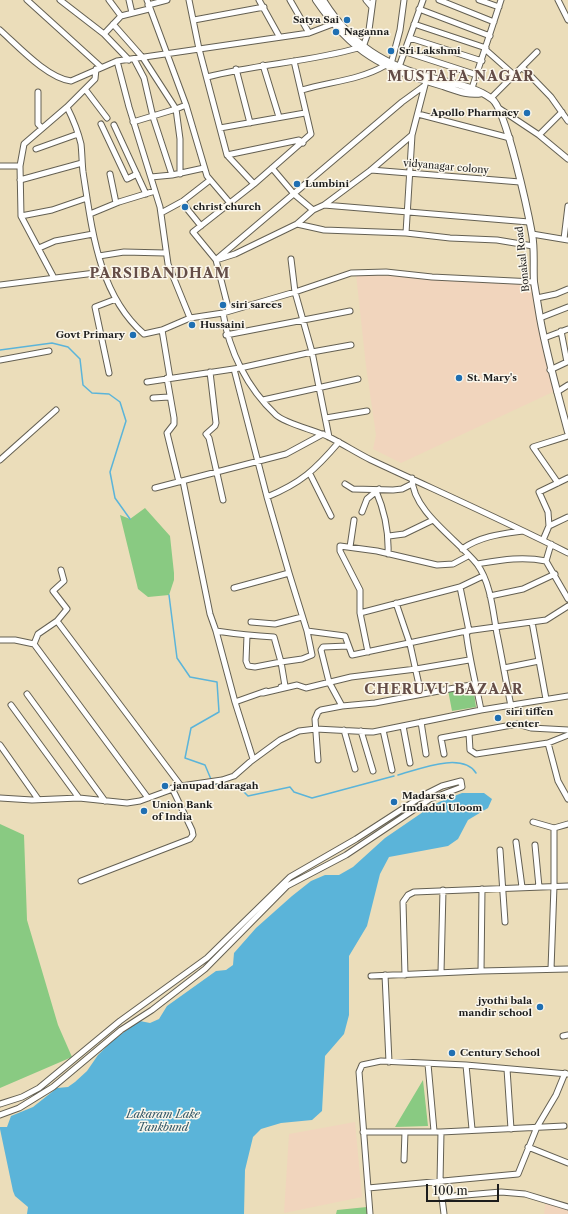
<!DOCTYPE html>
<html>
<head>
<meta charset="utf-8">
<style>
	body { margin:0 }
	#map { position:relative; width:568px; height:1214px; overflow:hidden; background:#ebddba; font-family:"Libre Caslon Text",serif }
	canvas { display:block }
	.scale { position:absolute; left:426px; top:1184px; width:73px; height:18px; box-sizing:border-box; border:2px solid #1c1c1c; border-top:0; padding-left:5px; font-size:12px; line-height:14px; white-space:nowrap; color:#1c1c1c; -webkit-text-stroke:3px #fbf7ec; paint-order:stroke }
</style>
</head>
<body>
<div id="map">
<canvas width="568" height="1214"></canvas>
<div class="scale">100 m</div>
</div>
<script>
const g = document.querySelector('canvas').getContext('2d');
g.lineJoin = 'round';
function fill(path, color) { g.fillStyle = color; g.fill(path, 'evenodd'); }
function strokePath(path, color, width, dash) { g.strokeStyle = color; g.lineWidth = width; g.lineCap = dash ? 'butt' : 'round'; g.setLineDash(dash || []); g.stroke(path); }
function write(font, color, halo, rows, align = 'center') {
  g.font = font + ' "Libre Caslon Text",serif'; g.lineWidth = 3; g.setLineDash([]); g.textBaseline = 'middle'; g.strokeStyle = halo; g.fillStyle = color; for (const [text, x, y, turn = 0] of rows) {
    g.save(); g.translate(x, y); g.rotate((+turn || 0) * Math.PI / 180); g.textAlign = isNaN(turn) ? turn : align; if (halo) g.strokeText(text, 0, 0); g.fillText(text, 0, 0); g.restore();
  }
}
const built = new Path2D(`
	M356,274L533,282L555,391L401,463L373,449L376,435L366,366Z
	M355,1122L362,1197L284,1213L289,1134Z
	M546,1200L568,1203V1214H544Z`);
const green = new Path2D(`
	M145,508L170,536L174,573V580L169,595L148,597L138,589L120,515L130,519Z
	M473,686L476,707L452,711L448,690Z
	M0,824L24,835L27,920L58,1025L72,1057L0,1088Z
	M423,1080L428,1126L395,1127Z
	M367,1207L368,1214H336L337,1210Z`);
const water = new Path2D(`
	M462,793H484L492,799L488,808L468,820L458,839L448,846L389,857L380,874L367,926L349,956V1015L344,1034L325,1056L322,1111L312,1120L281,1123L261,1129L253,1137L245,1170L244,1214H27L28,1207L15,1196L13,1191L0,1129V1127H7L11,1116L33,1107L57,1088L68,1087L75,1082L87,1071L98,1055L112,1041L135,1024L140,1021L150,1023L159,1019L167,1006L216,971L226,970L233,965L234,953L256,928L292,896L311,881L325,875H339L353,867L385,838L423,812L439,802Z`);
const stream = new Path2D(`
	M0,350L52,343L68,347L80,359L83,385L92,393L109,394L120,402L126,421L110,472L115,498L130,519
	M169,595L177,658L190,677L217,682L219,712L191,728L185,758L205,765L213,784L239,787L248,796L290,787L294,792L312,798L394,776
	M398,775C417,770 462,751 476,773`);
const minor = new Path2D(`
	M27,0L101,67
	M60,0L104,34L129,60
	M109,0L121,16
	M129,0L132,13
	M147,0L186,105L207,176L230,203
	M189,0L199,49L227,155L254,184
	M259,0L279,36
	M290,0L309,33
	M366,0L372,7
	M439,0L494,22
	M479,0L499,7
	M558,0L568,20
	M148,5L167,0
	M419,9L490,36
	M194,20L264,7
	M113,24L143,58L176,109L133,122
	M414,24L486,48
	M0,30C18,46 47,78 71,81L117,61L309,33L338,22
	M104,34L121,16L149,9
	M410,38L482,61
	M363,47L369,30L373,0
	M486,50L513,74
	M406,52L477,75
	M134,59L144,78L153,117L172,175L204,168
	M117,61L129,107L160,207L168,264L190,318
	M391,64L400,30L404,0
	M263,65L279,117
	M399,67L423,0
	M522,67L551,97L568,121
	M96,69L95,79L67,107C73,119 78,131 81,144C82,153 82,163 83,172C92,229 98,294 144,334L162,330L190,318L223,313L295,292L351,273L386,272L432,277L534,282
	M236,69L250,123
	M207,77C257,64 309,62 358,48
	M472,88L501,0
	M85,89L107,118
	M302,90C328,82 360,80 384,66
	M38,92V124L42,128
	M491,98L537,52
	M500,109L539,135L568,159
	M418,114L510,138
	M101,124L127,179L137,174
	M114,125L146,194
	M220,128L305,113
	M539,135L562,112
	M36,149L78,134
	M227,155L299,140L303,143
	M0,166H20
	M272,168L294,194L313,210
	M371,170L520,182
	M110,174L116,203
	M180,174V139L176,109L186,105
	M151,177L172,175
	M20,180L82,163
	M183,201L188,210L201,226
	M324,205L529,222
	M161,213L183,201L210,180
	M90,214L119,202L155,191
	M21,216L52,210L87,198
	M297,224L324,230L406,233L450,238L497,240L533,246
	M406,233L412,135
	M532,234L568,240
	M564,239L568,206
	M39,248L55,241L93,234
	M99,256L124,252L165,253
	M218,258L402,102L424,86
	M291,259L295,292L312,352L329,437
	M216,260L235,254L297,224L313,210L324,205L371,170L412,135L426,81
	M54,278L21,216L20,166L24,144L67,107
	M0,285L103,272
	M537,298L556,294L568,289
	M229,311L216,260L193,232L254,184L311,134L294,61
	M223,313C229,351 247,388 276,415C286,424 315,430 329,437C343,444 357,453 371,460C437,491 503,520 568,553
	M540,318L568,307
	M162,330L170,378
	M226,335L350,311
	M544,338L568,329
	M0,360L49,351
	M234,369L267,497L289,573L234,588
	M550,370L567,362L561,331
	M210,372L216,423L215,426L206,434L209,438L223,500
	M109,373L95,307L116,299
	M167,378L174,418V424L167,433L179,482
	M147,382L240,368L312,352L351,345
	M557,392L568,385
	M153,398L169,397
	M263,400L358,379
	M326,418L367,411
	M0,460L56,410
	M310,474L331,516
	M412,478C412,511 458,540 477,564C491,583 493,612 497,634C502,658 506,682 511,706
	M183,481L210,614L216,631C236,634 255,636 274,637L281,662L255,667L248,666L246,661L247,635
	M558,483L533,447L568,436
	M345,484L353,489L393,490L402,489L412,484
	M155,488L286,454L323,434
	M376,491C385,512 389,531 388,554
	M267,497C301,483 315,470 339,442
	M362,512L367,499L379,489
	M549,526L548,512L539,492L568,478
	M389,536L404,534L433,520
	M543,540L549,526L568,517
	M551,544L546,561L568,599
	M350,547L354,520
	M462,549C481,536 501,534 523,531
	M477,564C501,560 522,556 546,561
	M289,573L307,631L345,636L352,655L466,631L546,620L568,606
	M460,587L469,631
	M490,596L523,589L555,574
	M396,603L410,644L421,694
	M360,613L460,587L483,576
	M57,621L67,609L53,591L64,581L61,570
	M251,622L275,624L302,617
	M532,622L546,699
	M216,631L235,702
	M466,631C469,658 476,684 481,710
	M0,640H15L34,644L38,634L57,621L181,786
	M34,644L148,798
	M368,652L360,613V590L340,551V546L377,551L437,565L453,564L468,556
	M504,668L539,661
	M281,687L285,686L281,662L302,659L312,655L307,631
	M263,693L297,685L306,688L351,677L416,669L469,660
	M27,694L105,801
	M11,705L79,798
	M342,706L329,682L321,650L323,647L348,646
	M421,722L426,754
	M403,726L410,763
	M344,730L355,769
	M383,730L392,770
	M361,731L373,771
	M469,733L470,750L476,754L548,743L568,735
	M548,743L558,781L568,799
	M0,745L38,799
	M444,754L441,738L517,724L531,728L568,730
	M253,759L235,702L266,691
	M318,760L315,719L318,712L321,710L342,706L375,703L476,684
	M0,798L32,800L79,798L127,803L140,801L181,786L222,780L234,776L250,762L280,740L299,731L316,729L373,732L481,710L568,696
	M533,822L554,828V886L551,969
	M554,828L568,824
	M516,842L522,887
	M535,845L539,887
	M500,850L505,922
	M81,881L190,839L193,835L192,830L172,788
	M481,971L482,889
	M441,972L443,890
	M385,975L389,1062
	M405,975L403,902L408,895L414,892L568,886
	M371,976L481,971L568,969
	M563,1036L568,1035
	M428,1064L434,1131
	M466,1065L472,1129
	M507,1069L511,1129
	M0,1104L22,1097L39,1088L120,1021L207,958L290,877L356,839L424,795L442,786L461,781L462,787L430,799L346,855L287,886L205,969L152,1010L121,1030L53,1087L19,1108L0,1115
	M363,1132H441L564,1126
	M441,1132L440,1182L444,1214
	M528,1147L568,1163
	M404,1160L405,1132
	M368,1188L518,1174L537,1127L556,1095L565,1073
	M442,1197L501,1192L525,1194L568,1207
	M370,1214L359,1072L362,1065L381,1061L466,1065L568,1074`);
const major = new Path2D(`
	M316,0C352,53 383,69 443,86C455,90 469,96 482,93
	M323,0C351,45 385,66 436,79C455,84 476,87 492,99C506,109 528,212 532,234C535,249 533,266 534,282C536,294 538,306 540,318C547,357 558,394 568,432`);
const markers = [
	[347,20,4,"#1f6fb2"],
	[336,32,4,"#1f6fb2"],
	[391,51,4,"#1f6fb2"],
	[527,113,4,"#1f6fb2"],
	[297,184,4,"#1f6fb2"],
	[185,207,4,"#1f6fb2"],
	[223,305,4,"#1f6fb2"],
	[192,325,4,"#1f6fb2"],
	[133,335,4,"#1f6fb2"],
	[459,378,4,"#1f6fb2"],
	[498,718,4,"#1f6fb2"],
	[165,786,4,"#1f6fb2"],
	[394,802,4,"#1f6fb2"],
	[144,811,4,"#1f6fb2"],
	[540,1007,4,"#1f6fb2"],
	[452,1053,4,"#1f6fb2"]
];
const poiNames = [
	["Satya Sai",339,20,"right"],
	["Naganna",344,32],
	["Sri Lakshmi",399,51],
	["Apollo Pharmacy",519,113,"right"],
	["Lumbini",305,184],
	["christ church",193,207],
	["siri sarees",231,305],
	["Hussaini",200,325],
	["Govt Primary",125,335,"right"],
	["St. Mary's",467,378],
	["siri tiffen",506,712],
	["center",506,724],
	["janupad daragah",173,786],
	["Madarsa e",402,796],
	["Imdadul Uloom",402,808],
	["Union Bank",152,805],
	["of India",152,817],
	["jyothi bala",532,1001,"right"],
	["mandir school",532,1013,"right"],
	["Century School",460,1053]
];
const streetNames = [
	["vidyanagar colony",446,167,5],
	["Bonakal Road",523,259,-96]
];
const waterNames = [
	["Lakaram Lake",163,1115],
	["Tankbund",163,1128]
];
const districtNames = [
	["MUSTAFA NAGAR",461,77],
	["PARSIBANDHAM",160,274],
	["CHERUVU BAZAAR",444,690]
];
fill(built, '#f1d5bd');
fill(green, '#89ca82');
fill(water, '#5bb4d9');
strokePath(stream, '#5bb4d9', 1.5);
strokePath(minor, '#646053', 7);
strokePath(major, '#646053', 8);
strokePath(minor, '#fff', 5);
strokePath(major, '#fff', 6);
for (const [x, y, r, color] of markers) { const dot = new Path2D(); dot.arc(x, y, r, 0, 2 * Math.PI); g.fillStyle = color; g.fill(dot); strokePath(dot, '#fbf7ec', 1.5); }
write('bold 10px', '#1c1c1c', '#fbf7ec', poiNames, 'left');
write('10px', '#1c1c1c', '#fbf7ec', streetNames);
write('italic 11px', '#355968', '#fbf7ec', waterNames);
g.letterSpacing = '1px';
write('bold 14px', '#644d47', '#fbf7ec', districtNames);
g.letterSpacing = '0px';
</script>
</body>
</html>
